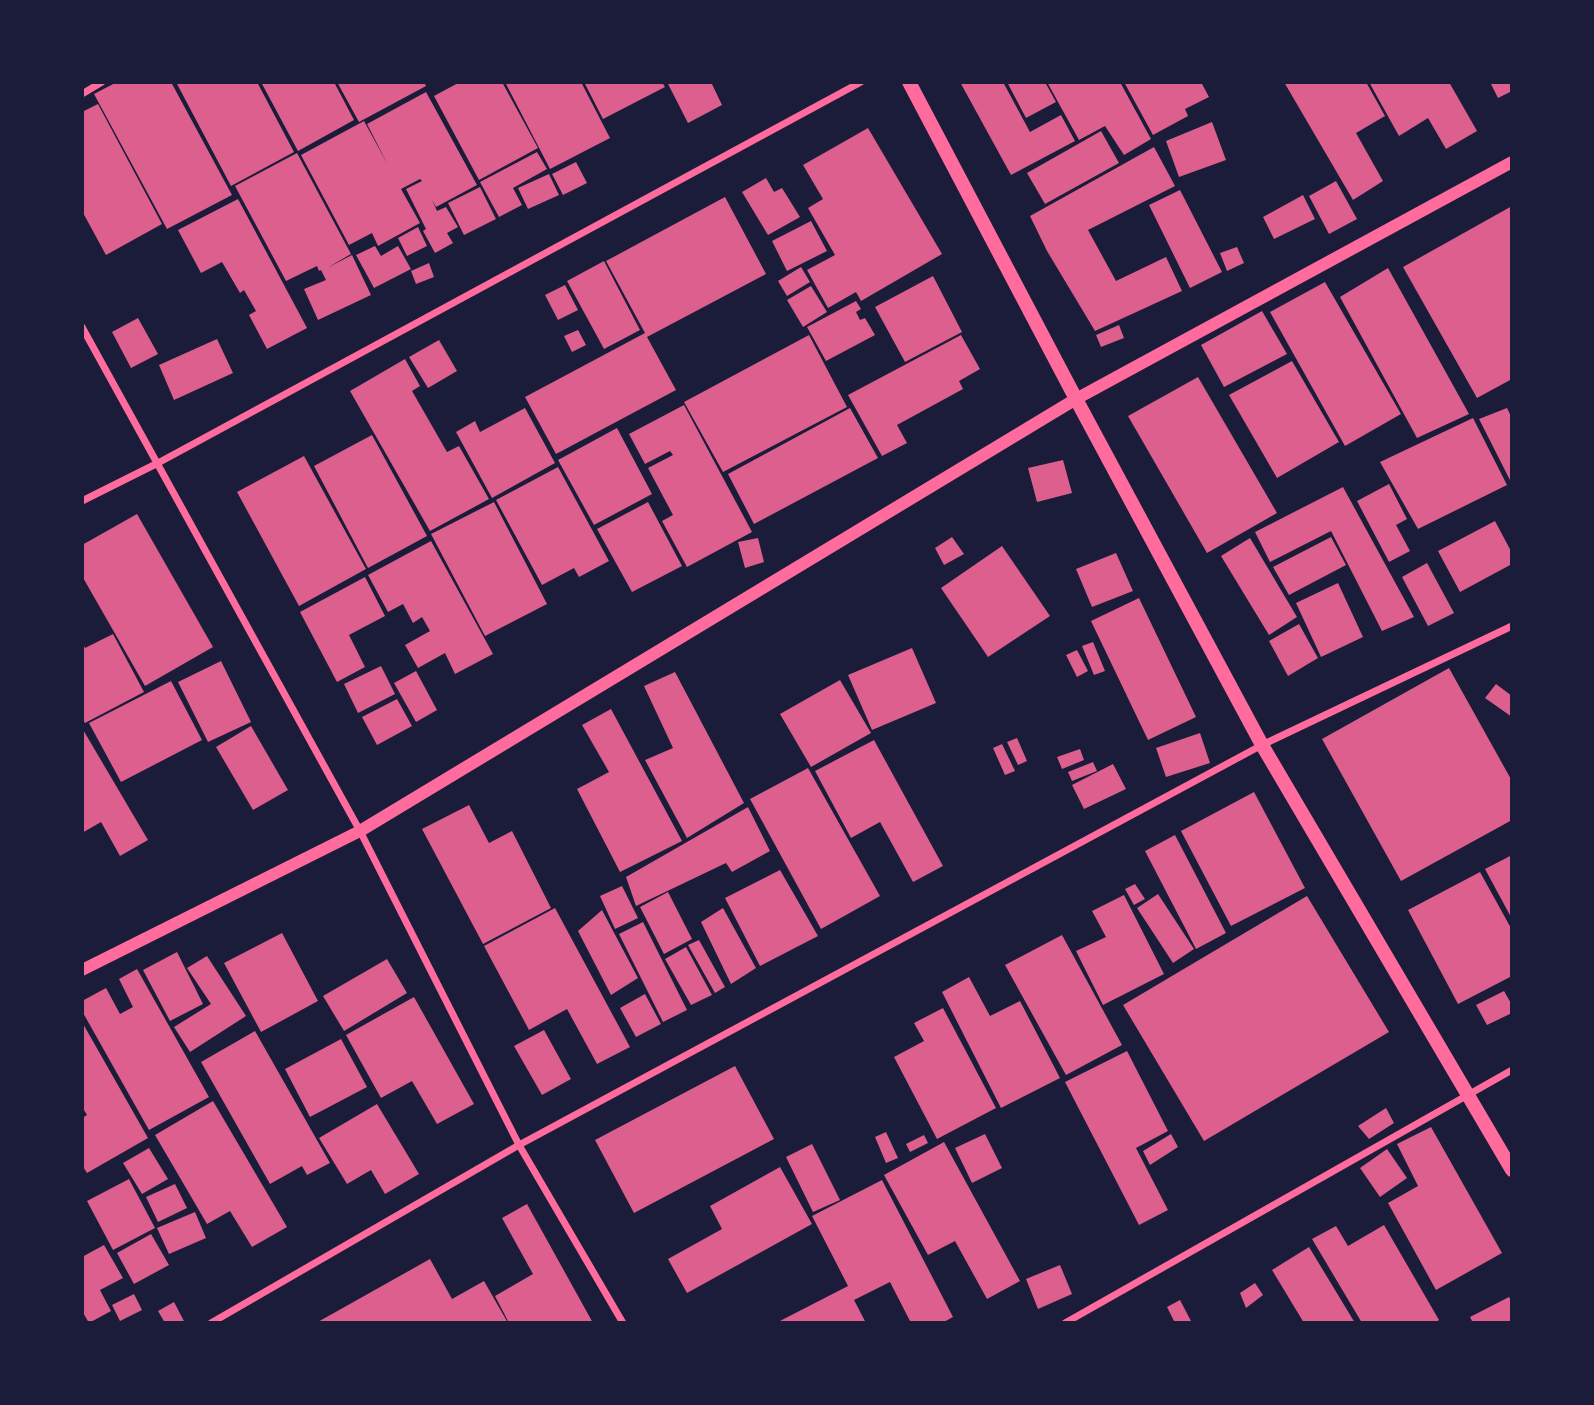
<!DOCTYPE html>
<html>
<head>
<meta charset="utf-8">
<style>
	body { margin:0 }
	#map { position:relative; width:1594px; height:1405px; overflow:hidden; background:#1b1b3a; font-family:"Public Sans",sans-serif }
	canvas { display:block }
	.frame { position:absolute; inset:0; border:84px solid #1b1b3a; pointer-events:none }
</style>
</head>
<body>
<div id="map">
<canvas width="1594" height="1405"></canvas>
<div class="frame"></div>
</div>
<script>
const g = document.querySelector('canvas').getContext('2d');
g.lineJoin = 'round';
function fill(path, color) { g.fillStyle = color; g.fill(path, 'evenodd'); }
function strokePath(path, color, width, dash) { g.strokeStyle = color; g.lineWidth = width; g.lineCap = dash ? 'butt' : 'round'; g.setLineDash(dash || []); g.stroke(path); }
const building = new Path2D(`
	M117,82H171L232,195L167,229L94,94Z
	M176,82H257L294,152L231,186Z
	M261,82H334L354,120L298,151Z
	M337,82H424L426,86L359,122Z
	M460,82H502L538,148L479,180L434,96Z
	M505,82H581L610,138L550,169Z
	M584,82H662L665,87L603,119Z
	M667,82H711L722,105L688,123Z
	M960,82H1003L1030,132L1061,115L1075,141L1011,175Z
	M1007,82H1045L1056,102L1026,118Z
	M1047,82H1120L1151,139L1124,155L1105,126L1079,140Z
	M1124,82H1201L1209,97L1185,109L1188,116L1153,135Z
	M1284,82H1366L1385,116L1356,133L1383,181L1353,200Z
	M1369,82H1449L1477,131L1446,149L1428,118L1399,136Z
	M1490,82H1512V91L1498,98Z
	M426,92L477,185L436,207L432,200L437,211L446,207L458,227L447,233L453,243L435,253L423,231L426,229L406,189L422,181L420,179L401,189L420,223L378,246L372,233L349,245L301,155L364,121L388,165L367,124Z
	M98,104L162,224L106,255L82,211V112Z
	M1212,122L1226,160L1179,177L1166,141Z
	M868,128L942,254L861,301L856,292L828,308L807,270L835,255L808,208L823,199L803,165Z
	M1101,131L1119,163L1045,204L1027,173Z
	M1154,147L1175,186L1088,230L1116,281L1166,257L1182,291L1095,331L1047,251L1030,216Z
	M537,152L547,169L513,188L522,205L499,217L480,182Z
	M297,153L351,254L327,268L352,255L371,295L318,320L304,289L326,280L321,270L319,271L317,266L286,281L235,186Z
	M576,162L587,183L563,195L552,174Z
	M549,174L559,195L528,209L518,188Z
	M766,178L774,192L782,188L800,217L768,235L742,192Z
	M1336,181L1357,219L1329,234L1309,196Z
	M480,187L496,219L464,235L448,203Z
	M1180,190L1222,272L1190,288L1149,205Z
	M1303,195L1315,219L1274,239L1263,217Z
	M725,197L766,274L647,337L676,390L556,454L525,397L645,333L606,261Z
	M238,199L307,328L267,349L249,315L256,311L244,290L240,293L222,262L201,273L178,230Z
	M1512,206V379L1477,398L1403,267Z
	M811,221L827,251L787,271L772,241Z
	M418,227L427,246L407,256L398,238Z
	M375,246L381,256L398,246L411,269L374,288L356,255Z
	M1237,247L1244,263L1227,271L1220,253Z
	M604,261L640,330L604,349L567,281Z
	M429,263L434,277L416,284L411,271Z
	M801,267L810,282L787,296L778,281Z
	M1388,268L1469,414L1417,438L1340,297Z
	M933,276L962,332L905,362L875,307Z
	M1325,282L1401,414L1345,446L1270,312Z
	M565,285L578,310L558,320L545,295Z
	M811,286L827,312L803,327L787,300Z
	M856,301L861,309L856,312L860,320L865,318L875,335L826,361L807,327Z
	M1262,311L1287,354L1224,387L1201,345Z
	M138,318L158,354L131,368L112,332Z
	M1119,325L1124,338L1101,347L1096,335Z
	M578,330L586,345L572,352L564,336Z
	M809,335L847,407L723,472L684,402Z
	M961,335L980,369L959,381L963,389L897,425L907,443L882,456L848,395Z
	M217,339L233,373L174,400L159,365Z
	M439,340L457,371L428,388L409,357Z
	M405,359L420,386L412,391L447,452L459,446L489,499L430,531L350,391Z
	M1292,361L1339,442L1277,478L1229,395Z
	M1198,377L1277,513L1207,553L1128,416Z
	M684,405L752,532L687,567L662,521L673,515L648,468L673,455L670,451L645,464L629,434Z
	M525,408L555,463L492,498L456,432L475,421L480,432Z
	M850,408L878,458L754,524L728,474Z
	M1507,408L1512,418V484L1479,419Z
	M1473,418L1507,485L1418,529L1380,462Z
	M617,428L652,494L594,525L558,460Z
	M372,435L427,536L368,568L314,466Z
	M304,456L366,569L299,606L237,492Z
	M1063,460L1072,493L1037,502L1028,468Z
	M558,467L609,561L579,577L574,568L542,585L496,500Z
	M1389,484L1407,519L1396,525L1410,551L1389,562L1357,501Z
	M1343,487L1414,617L1382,631L1331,531L1270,562L1255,532Z
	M494,502L547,604L485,636L431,534Z
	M648,502L682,566L632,592L597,529Z
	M137,514L213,647L145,686L82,576V545Z
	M1495,521L1512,553V564L1460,592L1438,551Z
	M952,537L964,554L944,565L935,548Z
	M1331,537L1346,565L1289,595L1273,567Z
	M758,538L764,562L745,568L738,542Z
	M1250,538L1297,617L1269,635L1221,556Z
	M431,541L493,654L455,674L445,653L418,668L405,645L430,631L422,617L413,623L403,604L388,612L368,575Z
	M1002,546L1050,616L988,657L941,588Z
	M1116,553L1133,591L1092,607L1076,569Z
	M1427,563L1454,613L1428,626L1402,577Z
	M365,577L385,616L349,635L365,667L337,682L300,612Z
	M1338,583L1363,637L1321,657L1296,603Z
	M1139,598L1196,717L1148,740L1091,621Z
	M1299,624L1318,658L1288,676L1269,641Z
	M113,634L144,692L85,723L82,718V642L85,648Z
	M1093,642L1105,671L1094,675L1082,646Z
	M912,648L936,703L872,730L848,675Z
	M1077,650L1088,671L1077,677L1066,655Z
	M221,661L251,722L208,742L178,682Z
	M381,666L395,694L358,713L344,684Z
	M1449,668L1512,781V820L1401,881L1322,739Z
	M416,671L437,710L416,722L394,683Z
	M675,672L744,803L687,838L645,760L673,748L644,686Z
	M840,680L871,733L811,767L780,714Z
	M171,681L202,740L121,782L89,723Z
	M1496,684L1512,696V717L1485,698Z
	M397,699L412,726L377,745L362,717Z
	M611,709L682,841L620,872L577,789L609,772L582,725Z
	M251,726L288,790L253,810L216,747Z
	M82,728L148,840L120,856L101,822L82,833Z
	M1200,733L1210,763L1166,777L1156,748Z
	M1017,738L1027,761L1018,765L1007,742Z
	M874,740L943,866L913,882L880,822L851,838L815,771Z
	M1002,744L1015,771L1005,775L993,748Z
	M1080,749L1084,760L1062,769L1057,757Z
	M1093,762L1097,771L1072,781L1068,772Z
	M1113,764L1126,789L1084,809L1072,785Z
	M808,768L880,896L821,929L750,799Z
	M1254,792L1305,888L1231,926L1181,831Z
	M469,805L489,843L512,831L551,908L483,944L422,829Z
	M748,807L770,851L732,872L726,863L636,906L626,877Z
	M1175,835L1226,933L1196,949L1145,851Z
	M1512,855V919L1485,869Z
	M780,870L818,936L760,966L725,898Z
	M1480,872L1512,930V976L1458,1004L1408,910Z
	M1135,884L1145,899L1134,905L1125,889Z
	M622,886L638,918L615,929L600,896Z
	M668,892L692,939L664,954L640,907Z
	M1158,894L1194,949L1173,963L1137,908Z
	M1124,895L1164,974L1103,1005L1076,951L1106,937L1092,911Z
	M1307,896L1389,1032L1204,1141L1123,1005Z
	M555,908L630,1047L597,1064L567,1009L529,1030L484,946Z
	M723,908L756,968L731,984L701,922Z
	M602,910L638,978L611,995L578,931Z
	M643,922L687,1010L663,1022L619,934Z
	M282,933L318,1001L261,1032L224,963Z
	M1062,935L1122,1045L1066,1075L1005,965Z
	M699,940L725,987L715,993L688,945Z
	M686,947L712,995L691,1005L665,959Z
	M177,952L203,1004L170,1021L143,970Z
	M207,956L246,1016L190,1052L174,1027L211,1004L187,968Z
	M387,959L407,993L344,1031L323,996Z
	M137,969L209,1097L149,1130L82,1011V1001L106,988L120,1014L133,1007L119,979Z
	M969,977L990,1016L1020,1001L1060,1078L1001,1108L942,992Z
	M1504,991L1512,1005V1013L1487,1025L1476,1005Z
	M645,994L661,1024L636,1037L620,1008Z
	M414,997L474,1104L437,1124L412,1081L381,1098L346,1035Z
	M943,1008L996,1108L937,1139L894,1057L924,1041L914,1023Z
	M82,1022L148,1138L87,1173L82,1165V1118L87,1115L82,1107Z
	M544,1030L571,1079L542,1095L514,1046Z
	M255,1031L330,1163L307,1175L302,1166L270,1184L201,1062Z
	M341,1039L367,1087L310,1117L285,1069Z
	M1127,1051L1168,1131L1136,1148L1168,1210L1139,1225L1065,1082Z
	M735,1066L774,1139L634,1213L595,1140Z
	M213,1101L287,1227L252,1247L230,1211L207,1224L155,1135Z
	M377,1104L419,1174L385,1194L371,1170L347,1184L319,1138Z
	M1386,1108L1394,1123L1369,1139L1358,1126Z
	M1431,1127L1502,1253L1436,1290L1388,1203L1418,1186L1397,1144Z
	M886,1132L898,1158L886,1163L875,1137Z
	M985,1134L1002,1168L972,1183L955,1148Z
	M1171,1134L1178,1147L1150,1165L1143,1151Z
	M924,1135L928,1143L910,1152L906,1144Z
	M944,1142L1020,1281L987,1299L955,1241L928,1255L884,1175Z
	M812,1144L840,1200L813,1212L786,1157Z
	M149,1148L168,1179L142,1194L123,1163Z
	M1387,1149L1407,1178L1380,1197L1360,1168Z
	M780,1167L812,1224L687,1293L668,1259L722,1229L710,1206Z
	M129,1179L155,1228L113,1250L87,1201Z
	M882,1180L953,1317L942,1323H911L890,1282L854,1300L866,1323H776L848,1286L812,1216Z
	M175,1184L187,1208L158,1222L146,1197Z
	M527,1204L593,1323H509L495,1296L533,1274L502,1218Z
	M195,1212L206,1238L169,1254L157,1228Z
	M1384,1225L1439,1320L1435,1323H1362L1312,1239L1336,1226L1348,1246Z
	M151,1234L169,1265L134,1284L117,1253Z
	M104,1245L123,1278L100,1290L111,1311L89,1323L82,1311V1257Z
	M1309,1247L1355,1323H1304L1272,1270Z
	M430,1259L452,1299L484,1281L508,1323H316Z
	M1060,1265L1072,1294L1038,1309L1026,1279Z
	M1255,1283L1263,1295L1246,1308L1240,1293Z
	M134,1294L142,1310L120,1321L112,1305Z
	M1509,1297L1512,1302V1323H1473L1470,1317Z
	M1180,1300L1192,1323H1175L1167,1307Z
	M174,1302L185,1323H165L158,1311Z`);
const minor = new Path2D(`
	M82,94L102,82
	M82,327L360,831L519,1145L623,1323
	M82,501L158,463L861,82
	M211,1323L519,1145L1262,745L1512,626
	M1065,1323L1512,1070`);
const tertiary = new Path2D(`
	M82,970L360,831L1076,399L1512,162`);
const secondary = new Path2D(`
	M909,82L1076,399L1262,745L1512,1170`);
fill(building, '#dd5f8e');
strokePath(minor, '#ff6b9d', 7);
strokePath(tertiary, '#ff6b9d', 12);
strokePath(secondary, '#ff6b9d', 14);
</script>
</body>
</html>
